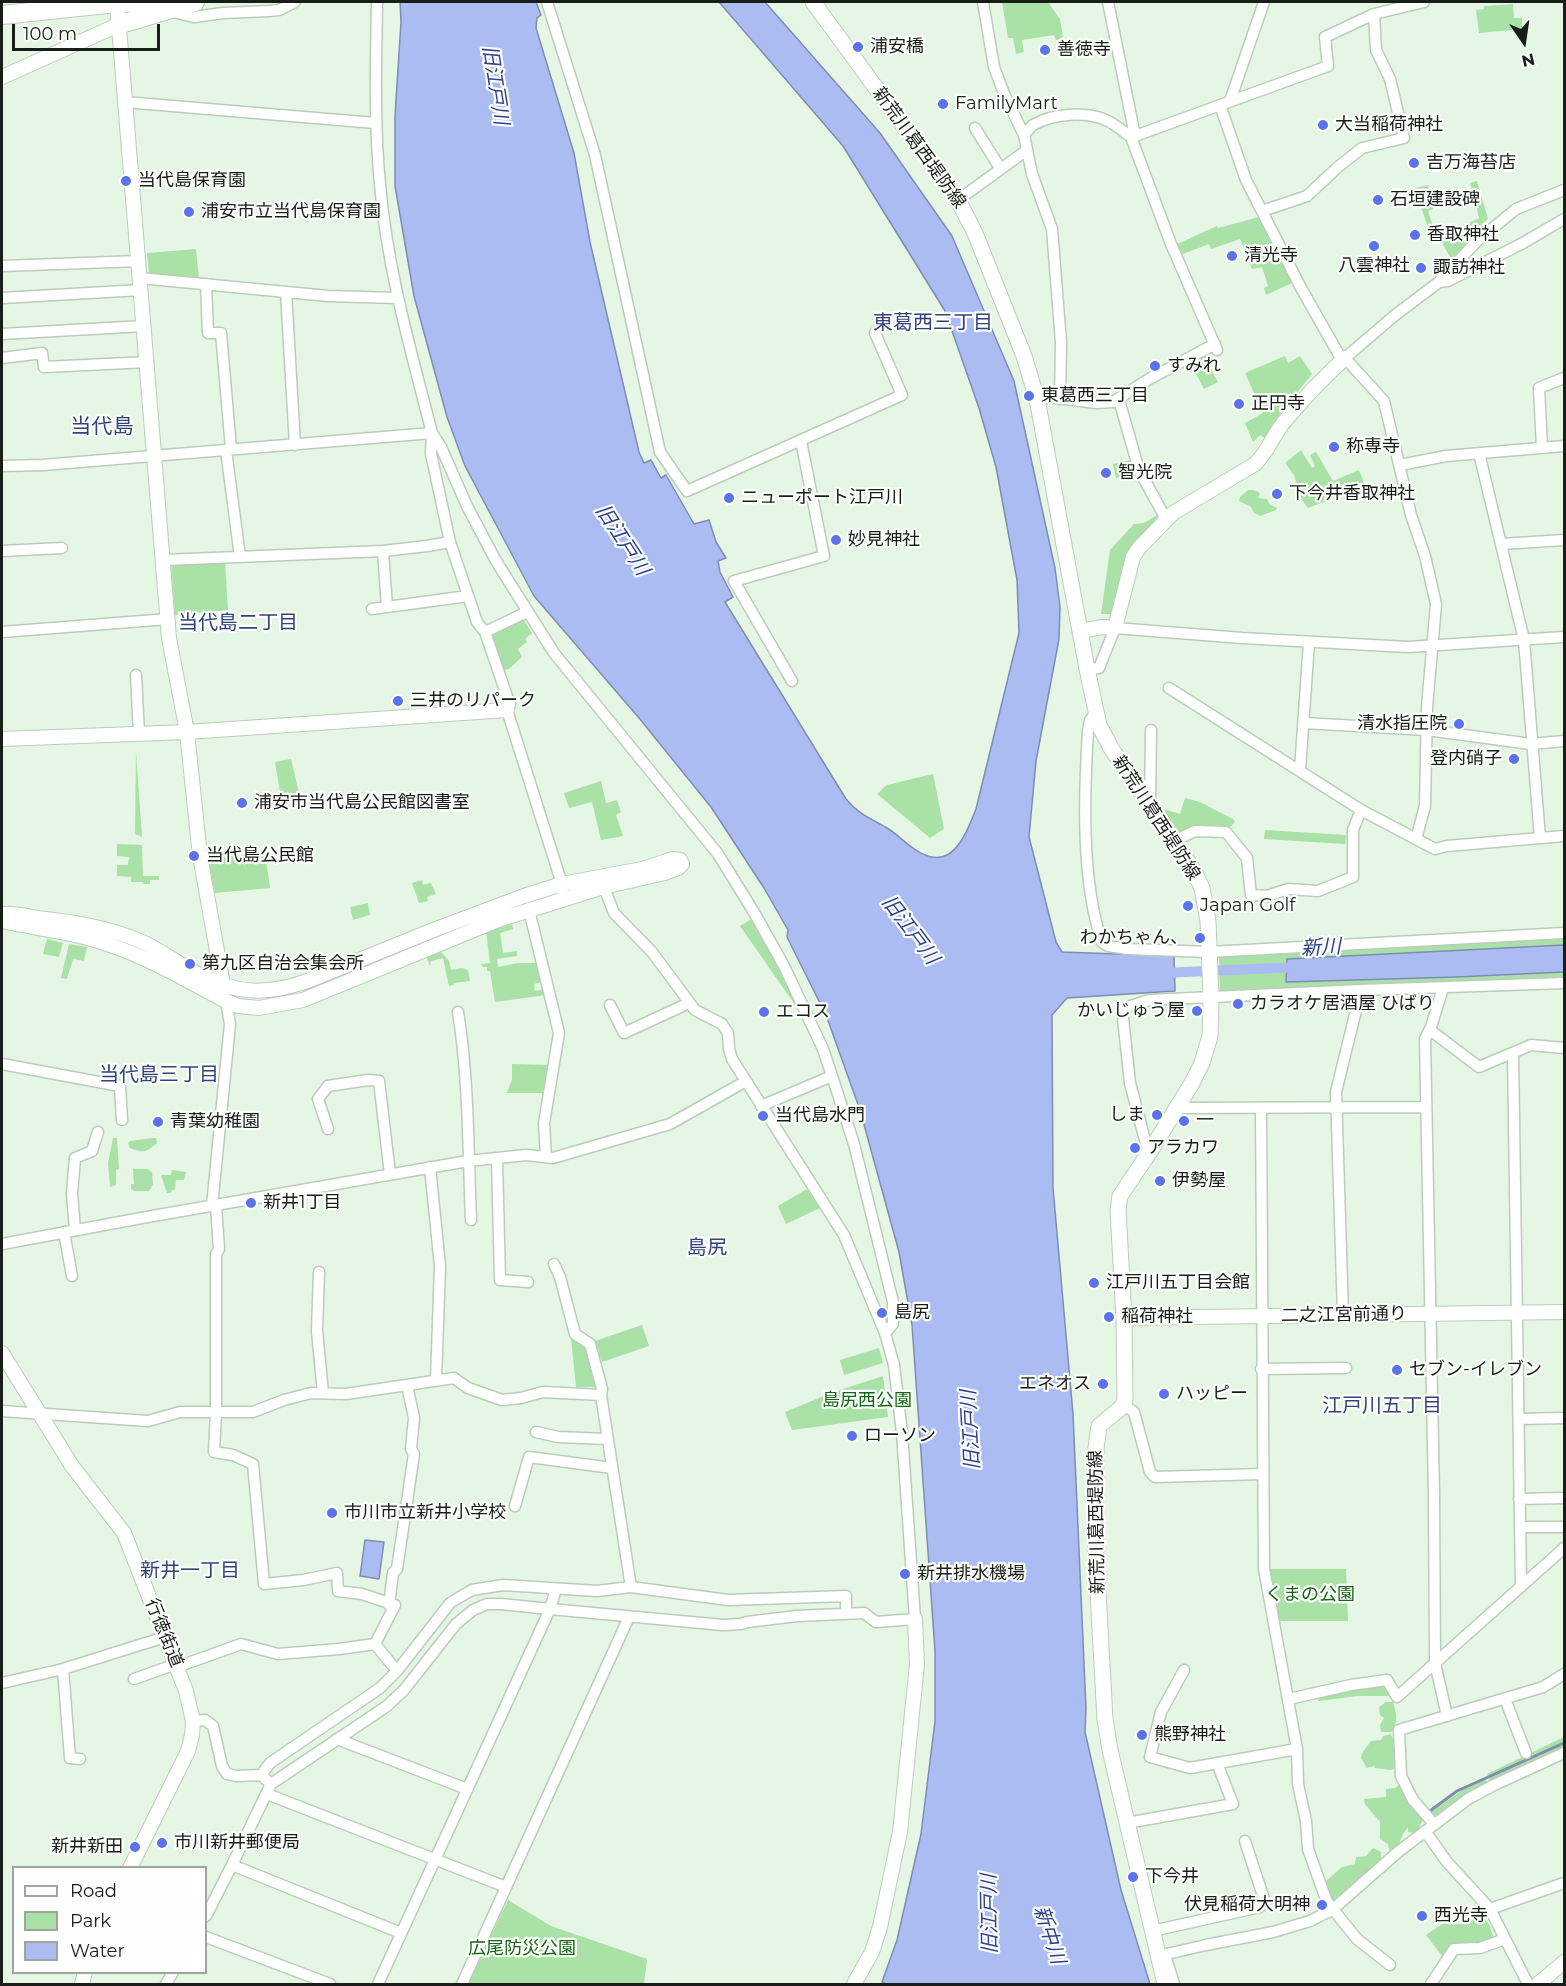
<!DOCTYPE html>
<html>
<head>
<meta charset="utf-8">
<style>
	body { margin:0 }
	#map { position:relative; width:1566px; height:1986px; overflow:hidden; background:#e5f6e4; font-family:Montserrat,sans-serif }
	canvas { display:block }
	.frame { position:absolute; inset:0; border:3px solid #181e17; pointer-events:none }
	.legend { position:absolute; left:12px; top:1866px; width:195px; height:108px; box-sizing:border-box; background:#fcfffb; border:2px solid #a1a5a0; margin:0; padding:8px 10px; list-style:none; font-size:18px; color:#181e17 }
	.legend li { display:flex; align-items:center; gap:12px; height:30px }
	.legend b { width:30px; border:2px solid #a1a5a0 }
	.north { position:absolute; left:1494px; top:12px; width:60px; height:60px; -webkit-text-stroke:4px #fcfffb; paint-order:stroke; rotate:167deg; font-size:16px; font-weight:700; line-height:24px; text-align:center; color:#181e17 }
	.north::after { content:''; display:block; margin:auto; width:21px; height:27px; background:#181e17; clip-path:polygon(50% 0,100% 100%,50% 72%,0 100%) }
	.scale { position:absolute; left:12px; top:24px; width:148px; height:27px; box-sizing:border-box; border:3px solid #181e17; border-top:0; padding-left:8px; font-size:18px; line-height:21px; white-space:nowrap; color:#181e17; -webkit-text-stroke:4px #fcfffb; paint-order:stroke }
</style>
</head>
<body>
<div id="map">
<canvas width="1566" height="1986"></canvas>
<div class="frame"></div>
<ul class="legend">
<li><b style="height:8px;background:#fff"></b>Road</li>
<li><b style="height:16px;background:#a9e1a6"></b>Park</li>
<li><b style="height:16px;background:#abbcf3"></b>Water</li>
</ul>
<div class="north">N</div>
<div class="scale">100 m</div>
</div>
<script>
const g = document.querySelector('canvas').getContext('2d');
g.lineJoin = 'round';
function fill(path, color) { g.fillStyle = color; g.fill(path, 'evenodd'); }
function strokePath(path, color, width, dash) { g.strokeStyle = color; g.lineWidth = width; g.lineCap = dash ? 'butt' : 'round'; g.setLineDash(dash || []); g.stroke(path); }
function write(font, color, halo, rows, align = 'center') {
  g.font = font + ' Montserrat,"Noto Sans JP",sans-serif'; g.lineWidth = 4.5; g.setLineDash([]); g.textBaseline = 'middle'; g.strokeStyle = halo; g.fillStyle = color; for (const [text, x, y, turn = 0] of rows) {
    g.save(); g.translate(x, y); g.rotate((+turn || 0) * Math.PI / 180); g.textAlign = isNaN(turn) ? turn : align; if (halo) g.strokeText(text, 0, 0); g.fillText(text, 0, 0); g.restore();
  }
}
const green = new Path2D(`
	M1002,2H1048L1060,19L1063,38L1056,40L1054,35L1022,40L1024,52L1016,54L1013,38H1008Z
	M1513,4L1514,18H1522V29L1479,33L1476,10L1484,9V6Z
	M1477,181L1488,219L1470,234L1472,238L1451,259L1440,239L1461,232V229L1470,226L1469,223L1479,218L1470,183Z
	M1428,185L1433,209L1428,211L1437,238L1434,239L1429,225H1427L1415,188Z
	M1259,217L1294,282L1266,295L1264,288L1268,286L1262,267L1252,269L1240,239L1211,249L1209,244L1180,255L1175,245L1217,226L1218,228Z
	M196,249L199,279L149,273L147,253Z
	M1207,353L1210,360V367L1218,382L1204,389L1190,362Z
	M1285,356L1288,363L1300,356L1312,374L1277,418L1265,438L1260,435L1253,442L1245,423L1263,413L1245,373Z
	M1301,450L1312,468L1315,466L1310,455L1316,452L1333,481L1359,470L1365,486L1308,508L1302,500L1294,475L1285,463Z
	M1131,460L1135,473L1116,478L1113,464Z
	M1248,490H1254L1260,493L1258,498L1267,499L1269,504L1277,508L1276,510L1260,516L1254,513L1251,507L1239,501L1240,497Z
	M1160,513L1162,518L1134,545L1116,609L1111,614H1101L1110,550L1134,524L1144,523Z
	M225,561L228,610L175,615L171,563Z
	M523,619L532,633L525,639L527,642L518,649L522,657L509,669L504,670L491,634Z
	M136,751L142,837L135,834Z
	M291,759L299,793L281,797L275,762Z
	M933,774L944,829L930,838L877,794L887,785Z
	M601,781L606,803L617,800L621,812L616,815L623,836L601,840L592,802L569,808L564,793Z
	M1185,798L1200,802L1233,819L1235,822L1230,827H1195L1178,833L1175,832L1159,808L1180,814Z
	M1265,830L1346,835L1345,844L1264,839Z
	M117,844L142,845L143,876H159V880H150V884H144L143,882H131V877L117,876V865H128L129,857L117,856Z
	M265,853L270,888L215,893L208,858Z
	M422,880L423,885L431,883L436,894L427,897L428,901L419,903L412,883Z
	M368,903L370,915L353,920L350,907Z
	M753,918L772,951L800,1012L740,926Z
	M512,924L513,929L500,933L503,953L517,951V956L497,959L498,967L518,963H537L543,982L534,984L535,991L545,989L546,995L495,1002L490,971H487V967H483L481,964L490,963L486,932Z
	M1564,937V981L1220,994L1219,955Z
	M47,939L63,943L59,957L43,954Z
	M69,944L87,947L84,961L73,959L67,979L61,978Z
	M441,952L449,961L451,970L462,968L468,970L470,981L454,983V985L449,986L443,958L431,961L430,966L426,957Z
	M512,1064L549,1065L543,1093H507L512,1079Z
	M113,1138H117L119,1169L116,1170V1185L110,1187L108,1163Z
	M153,1138H156L157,1143C145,1153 144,1153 130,1148L128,1143L130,1141Z
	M133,1169H147L152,1172L153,1184L149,1191H134L131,1189V1184H134Z
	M172,1170L186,1172L184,1180H176L175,1190H172L171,1193H167L161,1175H171Z
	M807,1189L820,1208L786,1224L778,1206Z
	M642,1325L649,1346L602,1362L595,1341Z
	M571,1338L587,1348L599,1387H576Z
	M879,1348L883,1363L844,1375L840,1360Z
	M883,1376L888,1417L792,1430L785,1412L831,1393Z
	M1267,1569H1346L1348,1621H1277Z
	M1384,1683L1390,1692L1388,1696H1357L1319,1701L1317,1699L1318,1697Z
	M1386,1702H1393C1396,1713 1399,1723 1391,1732H1381L1380,1725L1384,1718L1380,1715L1379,1707Z
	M1391,1734L1403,1766L1390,1770L1375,1768L1374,1766L1367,1768L1361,1758L1362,1753L1371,1741L1381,1740L1383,1736Z
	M1564,1737V1749L1491,1783L1487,1774Z
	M1485,1778L1487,1782L1436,1816L1431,1812L1471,1784Z
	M1403,1782L1425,1815L1419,1828L1414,1833L1408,1832V1828C1401,1833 1401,1844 1395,1851L1389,1850L1388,1844L1380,1839V1822L1365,1804L1364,1799L1386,1797V1789L1395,1788Z
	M1373,1848L1381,1852V1863L1337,1902L1332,1901L1324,1883L1342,1867L1355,1864L1356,1857L1366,1856Z
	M508,1900L551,1926L647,1959L644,1984H468Z
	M1479,1912L1489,1924L1494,1938C1480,1944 1466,1943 1450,1945L1442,1956L1426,1935L1445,1922L1461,1924Z`);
const water = new Path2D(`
	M400,2H536L541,15L537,18L536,28L574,153L590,242L639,452L644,463L651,460L661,478L666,475L694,524L709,520L716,542L726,558L718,561L720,572L733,597L725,602L846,799C858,814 872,819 887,828C897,834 904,842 913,848C950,875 964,839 976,809L1019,633L1017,580L996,467L979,408L945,311L843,146L719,2H765L880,133L952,236L1014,381L1055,568L1060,607L1059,639L1036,761L1029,837L1056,942L1062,952L1174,956L1175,991L1067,998L1052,1015L1053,1188L1073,1414L1086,1708L1085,1732L1121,1890L1150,1984H886L882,1982L897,1940L921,1834L935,1721V1651L912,1325L899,1252L860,1110L826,1015L787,937L788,930L764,888L711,807L639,718L534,596L465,466L447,417L414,296L395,186V116L401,22Z
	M1564,945V972L1456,977L1286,982L1287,959Z
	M365,1540L384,1542L379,1579L360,1576Z`);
const stream = new Path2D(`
	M1430,1811L1457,1791L1564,1743`);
const canal = new Path2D(`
	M1162,973L1300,967`);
const minor = new Path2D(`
	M377,2C376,62 374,123 380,184C387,269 411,351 432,433L441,447L467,506L496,561L554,653L718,854L755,914L784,966L823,1049L832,1076L854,1144L893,1302V1324L885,1333
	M547,2L595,155L660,452L687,491L902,395L875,333
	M983,2L994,67L1005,96L1024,135L1032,174L1052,229L1061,342L1060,399
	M1108,2L1135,136
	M173,12L194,17L223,13L269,11L279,10L295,2
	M1230,101L1264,2
	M125,102L375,123
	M1220,105L1246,180L1301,288L1342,360
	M975,128L1000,168
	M1024,135C1027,132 1030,127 1033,125C1054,113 1087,111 1108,121C1116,125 1124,132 1131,137L1135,136L1328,66L1325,37L1374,14L1424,2
	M1131,137L1171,244L1217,350
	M958,200L1027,150
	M1262,211L1307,196L1338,167L1362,148L1404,138L1390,79L1376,50L1374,14
	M2,266L139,261
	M140,278L328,296L397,298
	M1439,282L1448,281L1523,243L1564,219
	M206,284L208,333H221L231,449
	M286,292L295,445
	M2,298L141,290
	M2,334L144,326
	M2,358L42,353L44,367L148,362
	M1037,399L1051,397L1096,403L1113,402L1149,379L1215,344
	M1119,400L1139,470L1166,519
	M1542,448L1539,388L1564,378
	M226,450L240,557
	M1479,453L1524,640L1540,838
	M1400,465L1446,456L1564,446
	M2,466L43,465L432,433L431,454L450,542L477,622L485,632L510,705L507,710L562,884L563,900
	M1502,544L1564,540
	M2,551L62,548
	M383,551L387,607
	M164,560L383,551L427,546L450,542
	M372,609L468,596
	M2,632L168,619
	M485,632L527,612
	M1087,669L1099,668L1115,628L1242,638L1408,647L1564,637
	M136,675L139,734
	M792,681L734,581L824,556L801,441
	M1169,688L1361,810L1435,849L1447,846L1564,836
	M1096,713L1090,720L1088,731C1084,795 1081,881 1102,942L1108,946L1128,949L1209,952L1564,933
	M1304,723L1427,730L1531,744L1564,741
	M1300,770L1309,642
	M1150,804L1151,730
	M1416,839L1425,806L1427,707L1436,604L1425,556L1411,515L1384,401L1345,358L1394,316L1439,282L1477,241L1516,209L1564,190
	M1174,841L1195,831L1226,832L1247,858L1251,895L1267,896L1288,889L1318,891L1353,877V830L1361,810
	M529,910L559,1033L544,1123L546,1156
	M1443,988L1431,1027L1425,1039L1434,1495L1435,1663L1447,1716
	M610,1005L624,1033L689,1003
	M458,1012C469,1080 468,1150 471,1220
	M1430,1030L1479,1067L1531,1045L1564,1048
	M1513,1053L1521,1587
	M2,1064L120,1086L122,1120
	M761,1106L832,1076
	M1177,1108L1426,1107
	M328,1129L318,1099L328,1086L368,1080L379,1081L390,1174
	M1151,1150L1146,1144L1130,1083L1122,1009L1149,1000L1361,990L1564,983
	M497,1158L500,1280L528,1282
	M430,1167L440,1266L436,1380
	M212,1206L230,1024L226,1001
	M216,1206L219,1249L216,1254V1412L214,1452L233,1455L253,1464L264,1584L303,1580L337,1573L338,1591L362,1594L395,1605L375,1644
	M75,1230L72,1194L75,1158L92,1151L98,1132
	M64,1232L72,1276
	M2,1244L147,1217L468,1161L526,1155L553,1158L670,1124L746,1081
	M554,1264L560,1277L575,1334L590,1344L602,1389L601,1395
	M319,1272L317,1331L323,1393
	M1343,1315L1336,1092L1361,990
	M1261,1369L1346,1368
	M1124,1405L1134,1412L1150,1472L1155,1477L1263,1474
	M2,1411L148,1421L180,1412H253L284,1400L311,1393L346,1394L454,1378L468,1388L502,1400L521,1398L543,1392L601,1395L631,1587L728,1600L846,1596V1614
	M1519,1419L1564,1418
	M536,1432L558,1437L608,1439
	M1519,1499L1564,1498
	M515,1506L529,1457L612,1468
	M1520,1527H1564
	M389,1605L393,1573L397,1569L414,1454L411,1449L414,1418L407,1385
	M177,1667L241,1644L278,1654L339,1649L375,1644L397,1671
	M63,1669L70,1758L80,1759
	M1184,1670L1161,1712L1150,1757L1190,1768L1297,1749L1264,1569L1261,1108
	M134,1679L176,1664
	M2,1683L63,1669L165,1637
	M1289,1699L1351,1685L1387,1680L1397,1697L1564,1548
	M1505,1699L1526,1753
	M193,1721L205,1720L213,1726L222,1766L227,1774L236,1776L261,1775L271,1784L232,1865L206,1916
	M337,1739L467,1789
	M1297,1749L1298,1784L1306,1821L1308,1849L1327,1902L1357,1939L1390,1965
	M261,1775L270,1763L380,1688L397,1671L450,1603L472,1590L503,1585L597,1591L631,1587
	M271,1784L387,1706L404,1690L456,1624L473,1610L487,1604H501L550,1609L556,1589
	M267,1794L506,1887
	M1127,1823L1233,1804L1217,1763
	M1434,1824L1413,1800L1401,1776L1399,1730L1543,1687L1564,1674
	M1425,1831L1447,1862L1490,1909L1528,1984
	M232,1865L401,1933
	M1490,1909L1564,1883
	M1152,1931L1260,1907L1265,1902L1245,1841
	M206,1937L330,1984
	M1165,1955L1174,1984
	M1158,1956L1206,1945L1273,1932L1310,1921L1332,1910L1398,1852L1468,1799L1494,1785L1564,1753
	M166,1984L173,1972
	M378,1984L550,1609L723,1625L741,1624L747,1622L797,1616L864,1613L876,1622L915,1619L902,1433L894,1365L885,1333L844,1235L732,1059L729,1049L728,1033L722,1024L695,1010L652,952L614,913L602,882
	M462,1984L629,1617
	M1431,1984L1454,1949L1480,1948L1505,1939`);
const tertiary = new Path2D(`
	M117,3L169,638L187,732L200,856L224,990
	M2,77L118,25
	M1080,631L1103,627L1115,628L1133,557L1139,548L1173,513L1255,464C1268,452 1273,435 1284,422C1303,399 1323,378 1345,358
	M2,739L187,732L507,710
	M2,914C13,913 26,916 38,918C72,922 108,927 140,941C161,950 179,965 200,975C239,995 269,995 310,980L436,929L524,896L562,884L642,869L673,859L680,860L682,864L678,868L665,873L603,887L498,920L303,1000L259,1008L238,1006L226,1001C188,981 151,959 110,945C75,932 37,929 2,921
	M1124,1318L1564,1312
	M2,1353L72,1466L124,1533L186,1691L193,1721L192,1735L188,1751L130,1868
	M82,1984L85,1972
	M854,1984L872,1952L880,1927L900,1832L917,1664L915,1619
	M1538,1984L1564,1962`);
const secondary = new Path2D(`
	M813,2L958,200L975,233L1024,356L1037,399L1087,669L1099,725L1111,748L1194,871L1202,888L1208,921L1211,998L1210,1036L1202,1063L1192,1083L1151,1150L1120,1196L1118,1210L1124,1318L1125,1400L1122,1407L1099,1426L1096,1448L1095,1538L1105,1719L1110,1750L1165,1984`);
const primary = new Path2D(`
	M117,3L172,2
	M2,15L126,2
	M118,25L195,2`);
const markers = [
	[858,47,6,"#5b73ea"],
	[1045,50,6,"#5b73ea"],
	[943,104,6,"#5b73ea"],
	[1323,125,6,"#5b73ea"],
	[1414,163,6,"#5b73ea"],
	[126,181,6,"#5b73ea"],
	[1378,200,6,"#5b73ea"],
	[189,212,6,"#5b73ea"],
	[1415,235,6,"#5b73ea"],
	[1374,246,6,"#5b73ea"],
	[1232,256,6,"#5b73ea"],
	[1421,268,6,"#5b73ea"],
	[1155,366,6,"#5b73ea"],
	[1029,396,6,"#5b73ea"],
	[1239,404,6,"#5b73ea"],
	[1334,447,6,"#5b73ea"],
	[1106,473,6,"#5b73ea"],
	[1277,494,6,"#5b73ea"],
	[729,498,6,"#5b73ea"],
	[836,540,6,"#5b73ea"],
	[398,701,6,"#5b73ea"],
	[1459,724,6,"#5b73ea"],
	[1514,759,6,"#5b73ea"],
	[242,803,6,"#5b73ea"],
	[194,856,6,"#5b73ea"],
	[1188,906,6,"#5b73ea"],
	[1200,938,6,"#5b73ea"],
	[190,964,6,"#5b73ea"],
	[1238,1004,6,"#5b73ea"],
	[1197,1011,6,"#5b73ea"],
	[764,1012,6,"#5b73ea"],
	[1157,1115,6,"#5b73ea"],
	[763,1116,6,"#5b73ea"],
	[1184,1121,6,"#5b73ea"],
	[158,1122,6,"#5b73ea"],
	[1135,1148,6,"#5b73ea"],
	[1160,1181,6,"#5b73ea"],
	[251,1203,6,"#5b73ea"],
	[1094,1283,6,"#5b73ea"],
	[882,1313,6,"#5b73ea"],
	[1109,1317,6,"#5b73ea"],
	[1397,1370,6,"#5b73ea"],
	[1103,1384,6,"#5b73ea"],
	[1164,1394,6,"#5b73ea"],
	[852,1436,6,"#5b73ea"],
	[332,1513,6,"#5b73ea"],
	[905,1574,6,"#5b73ea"],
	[1142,1735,6,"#5b73ea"],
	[162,1843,6,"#5b73ea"],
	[135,1847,6,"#5b73ea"],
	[1133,1877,6,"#5b73ea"],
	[1322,1905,6,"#5b73ea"],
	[1422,1916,6,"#5b73ea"]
];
const poiNames = [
	["浦安橋",870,47],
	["善徳寺",1057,50],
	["FamilyMart",955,104],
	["大当稲荷神社",1335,125],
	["吉万海苔店",1426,163],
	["当代島保育園",138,181],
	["石垣建設碑",1390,200],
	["浦安市立当代島保育園",201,212],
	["香取神社",1427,235],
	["清光寺",1244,256],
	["八雲神社",1374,266,"center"],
	["諏訪神社",1433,268],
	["すみれ",1167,366],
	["東葛西三丁目",1041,396],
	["正円寺",1251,404],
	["称専寺",1346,447],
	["智光院",1118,473],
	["下今井香取神社",1289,494],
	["ニューポート江戸川",741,498],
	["妙見神社",848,540],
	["三井のリパーク",410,701],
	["清水指圧院",1447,724,"right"],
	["登内硝子",1502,759,"right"],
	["浦安市当代島公民館図書室",254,803],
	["当代島公民館",206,856],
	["Japan Golf",1200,906],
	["わかちゃん、",1188,938,"right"],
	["第九区自治会集会所",202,964],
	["カラオケ居酒屋 ひばり",1250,1004],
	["かいじゅう屋",1185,1011,"right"],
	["エコス",776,1012],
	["しま",1145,1115,"right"],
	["当代島水門",775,1116],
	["一",1196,1121],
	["青葉幼稚園",170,1122],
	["アラカワ",1147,1148],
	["伊勢屋",1172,1181],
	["新井1丁目",263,1203],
	["江戸川五丁目会館",1106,1283],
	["島尻",894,1313],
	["稲荷神社",1121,1317],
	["セブン-イレブン",1409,1370],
	["エネオス",1091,1384,"right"],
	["ハッピー",1176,1394],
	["ローソン",864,1436],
	["市川市立新井小学校",344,1513],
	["新井排水機場",917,1574],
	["熊野神社",1154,1735],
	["市川新井郵便局",174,1843],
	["新井新田",123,1847,"right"],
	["下今井",1145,1877],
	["伏見稲荷大明神",1310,1905,"right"],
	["西光寺",1434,1916]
];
const streetNames = [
	["新荒川葛西堤防線",919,148,54],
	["新荒川葛西堤防線",1156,818,57],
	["二之江宮前通り",1344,1315,-1],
	["新荒川葛西堤防線",1097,1522,-91],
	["行徳街道",164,1633,68]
];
const parkNames = [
	["島尻西公園",867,1401],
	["くまの公園",1310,1595],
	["広尾防災公園",522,1949]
];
const waterNames = [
	["旧江戸川",495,85,81],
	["旧江戸川",622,540,57],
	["旧江戸川",910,930,53],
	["新川",1321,948,-3],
	["旧江戸川",971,1430,-93],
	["旧江戸川",990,1914,-91],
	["新中川",1049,1935,72]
];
const neighbourhoodNames = [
	["東葛西三丁目",933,323],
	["当代島二丁目",238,623],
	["当代島三丁目",159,1075],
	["島尻",707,1248],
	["江戸川五丁目",1382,1406],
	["新井一丁目",190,1571]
];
const quarterNames = [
	["当代島",102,427]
];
fill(green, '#a9e1a6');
fill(water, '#abbcf3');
strokePath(water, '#7f8db1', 1.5);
strokePath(stream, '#7f8db1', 3);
strokePath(canal, '#abbcf3', 10);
strokePath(minor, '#bcccbb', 13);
strokePath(tertiary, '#bcccbb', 16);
strokePath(secondary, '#bcccbb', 17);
strokePath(primary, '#bcccbb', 20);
strokePath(minor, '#fff', 10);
strokePath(tertiary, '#fff', 14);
strokePath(secondary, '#fff', 15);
strokePath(primary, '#fff', 18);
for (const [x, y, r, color] of markers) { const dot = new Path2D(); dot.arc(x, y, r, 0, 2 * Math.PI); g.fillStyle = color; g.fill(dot); strokePath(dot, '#fcfffb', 2); }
write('18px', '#181e17', '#fcfffb', poiNames, 'left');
write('18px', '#181e17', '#fcfffb', streetNames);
write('18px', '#176317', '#fcfffb', parkNames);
write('italic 20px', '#31408f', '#fcfffb', waterNames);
write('20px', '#34427c', '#fcfffb', neighbourhoodNames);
write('21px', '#34427c', '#fcfffb', quarterNames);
</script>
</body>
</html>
